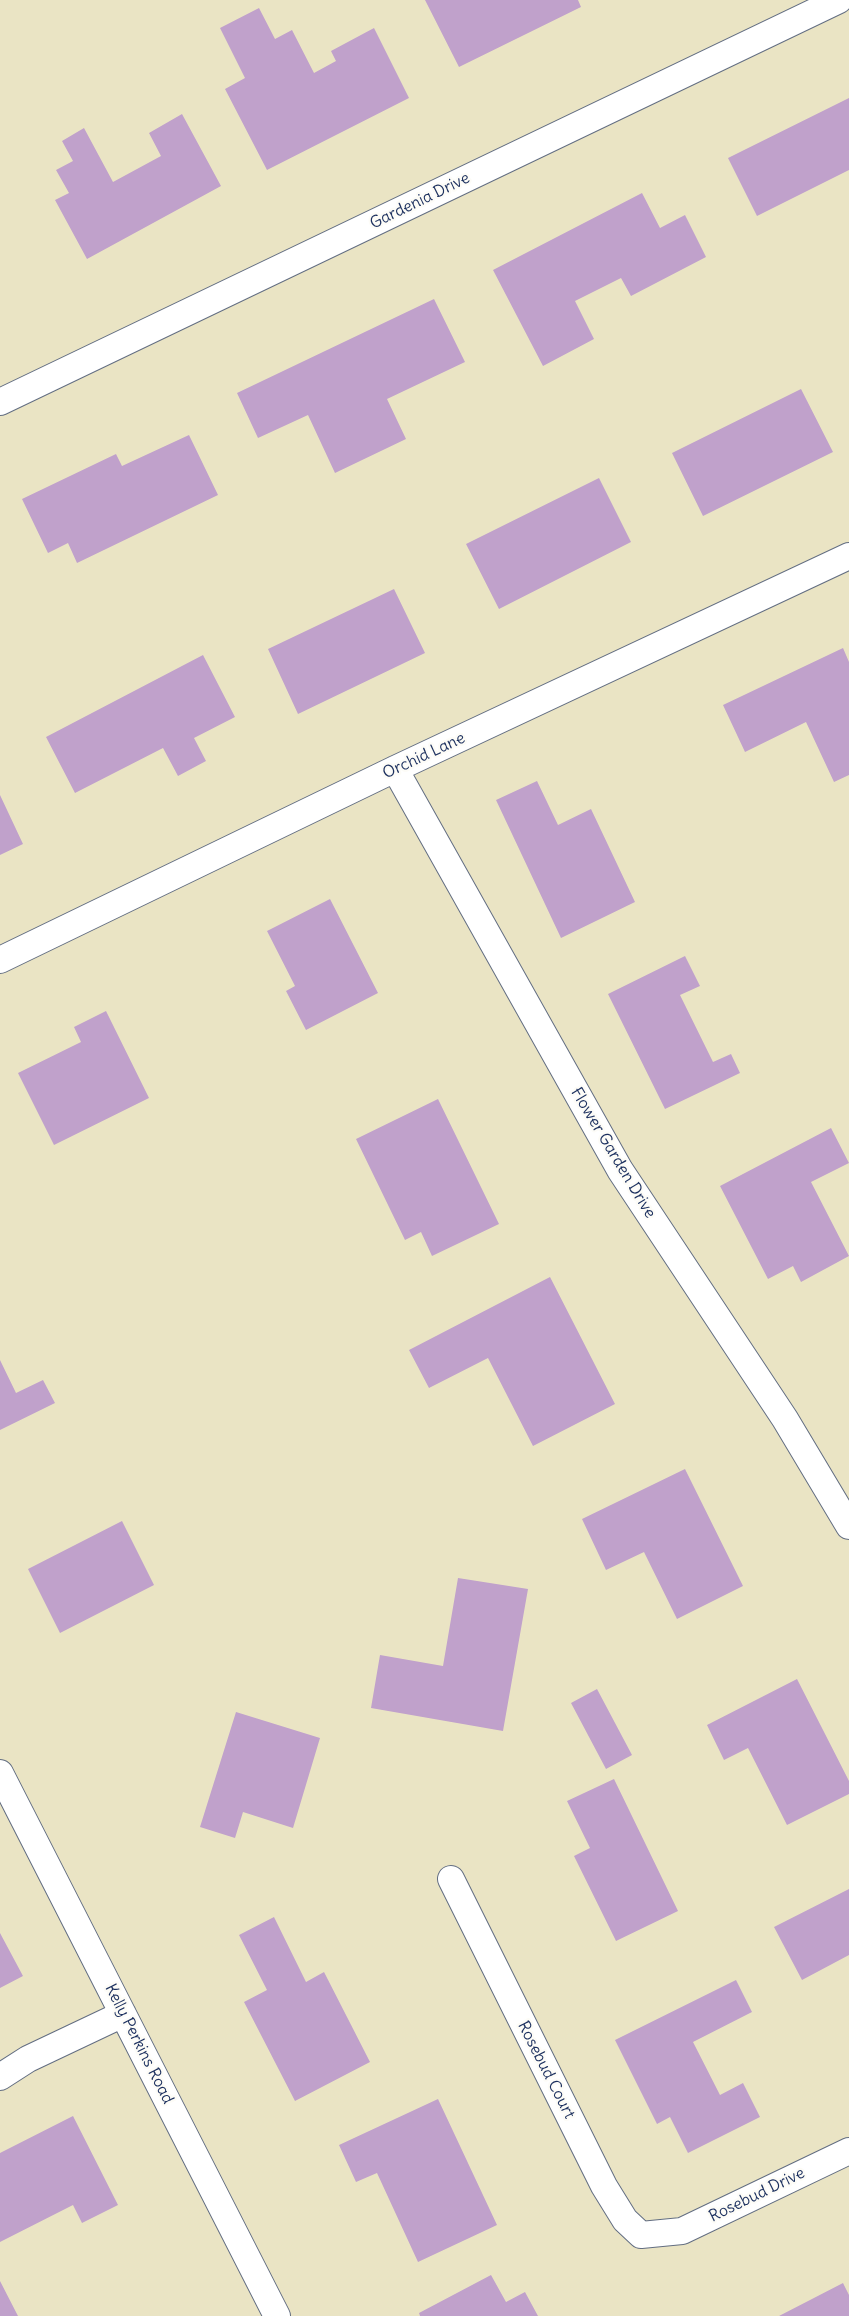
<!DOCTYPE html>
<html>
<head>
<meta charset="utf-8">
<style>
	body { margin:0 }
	canvas { display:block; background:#eae4c4 }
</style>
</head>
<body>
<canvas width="849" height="2316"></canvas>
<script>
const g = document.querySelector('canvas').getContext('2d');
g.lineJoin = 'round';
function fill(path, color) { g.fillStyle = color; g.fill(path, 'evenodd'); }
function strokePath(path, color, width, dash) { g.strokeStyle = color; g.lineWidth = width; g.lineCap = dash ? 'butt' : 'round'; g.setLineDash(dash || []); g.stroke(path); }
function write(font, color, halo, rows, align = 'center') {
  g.font = font + ' Delius,sans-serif'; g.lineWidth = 4.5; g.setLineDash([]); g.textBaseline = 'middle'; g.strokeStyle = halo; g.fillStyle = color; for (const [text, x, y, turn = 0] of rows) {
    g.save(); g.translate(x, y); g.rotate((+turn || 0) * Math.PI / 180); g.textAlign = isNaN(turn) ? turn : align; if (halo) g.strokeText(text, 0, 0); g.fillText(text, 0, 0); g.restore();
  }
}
const building = new Path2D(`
	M425,0H578L581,7L459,67Z
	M259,8L275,39L292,30L314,73L336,61L331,51L374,28L409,98L267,170L225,89L245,78L220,28Z
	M849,98V170L757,216L728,158Z
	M182,114L221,186L87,259L55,200L69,193L56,170L73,161L62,141L84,128L113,182L161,156L149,133Z
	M642,193L660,228L685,215L706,257L631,296L621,278L575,301L594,339L543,366L493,270Z
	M434,299L465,362L387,399L406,439L335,473L308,415L258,438L237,393Z
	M801,389L833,452L703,516L672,453Z
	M189,435L218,495L77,563L68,543L48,553L22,499L116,454L122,466Z
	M599,478L631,542L499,609L466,544Z
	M394,589L425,653L298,714L268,649Z
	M843,648L849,662V775L834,782L806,722L745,752L723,705Z
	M203,655L235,717L194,738L206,761L178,776L163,748L75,793L46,737Z
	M537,781L558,825L591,809L635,902L561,938L496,800Z
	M0,795L23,844L0,855Z
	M330,899L378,993L306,1030L286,991L295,986L267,931Z
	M685,956L700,986L680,995L713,1062L731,1054L740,1073L665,1109L608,994Z
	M106,1011L149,1098L54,1145L18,1073L81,1042L74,1027Z
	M438,1099L499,1224L432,1256L421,1232L405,1240L356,1139Z
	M831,1128L849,1163L811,1182L849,1256L801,1282L793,1266L768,1279L720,1186Z
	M550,1277L615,1404L533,1446L488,1358L429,1388L409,1350Z
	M0,1360L16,1393L43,1380L55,1403L0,1430Z
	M685,1469L743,1586L677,1619L644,1552L606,1570L582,1519Z
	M122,1521L154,1585L60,1633L28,1569Z
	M458,1578L528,1589L503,1731L371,1708L380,1655L443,1666Z
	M797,1679L849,1781V1794L787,1825L748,1748L724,1760L707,1725Z
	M597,1689L632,1755L606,1769L571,1703Z
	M236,1712L320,1738L293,1828L243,1812L235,1838L200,1827Z
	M614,1779L678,1911L616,1941L574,1856L590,1848L567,1801Z
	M849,1889V1955L802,1980L774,1927Z
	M274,1917L306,1982L324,1972L370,2062L295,2101L244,2002L267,1990L239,1935Z
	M0,1933L23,1976L0,1988Z
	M736,1980L752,2012L693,2042L720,2095L743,2083L760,2117L688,2153L670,2117L657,2124L615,2040Z
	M438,2099L497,2225L418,2262L377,2173L356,2182L339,2145Z
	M73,2116L118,2205L82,2223L73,2205L0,2242V2153Z
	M491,2275L506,2302L525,2292L538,2316H420L419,2313Z
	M0,2281L18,2316H0Z
	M843,2283L849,2295V2316H779Z`);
const minor = new Path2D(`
	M0,402L839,0
	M395,769L620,1170L785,1419L849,1526
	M0,960L395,769L849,556
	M0,1773L277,2316
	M451,1879L604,2186L625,2220L641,2235L682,2231L849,2151
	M0,2077L28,2059L123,2014`);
const streetNames = [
	["Gardenia Drive",420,201,-26],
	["Orchid Lane",424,756,-25],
	["Flower Garden Drive",613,1153,59],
	["Kelly Perkins Road",139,2044,63],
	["Rosebud Court",546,2070,63],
	["Rosebud Drive",757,2195,-26]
];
fill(building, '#c0a1cb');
strokePath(minor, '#636e82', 28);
strokePath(minor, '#fff', 26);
write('16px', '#1b2f5e', '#fdfcf7', streetNames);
</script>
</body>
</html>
